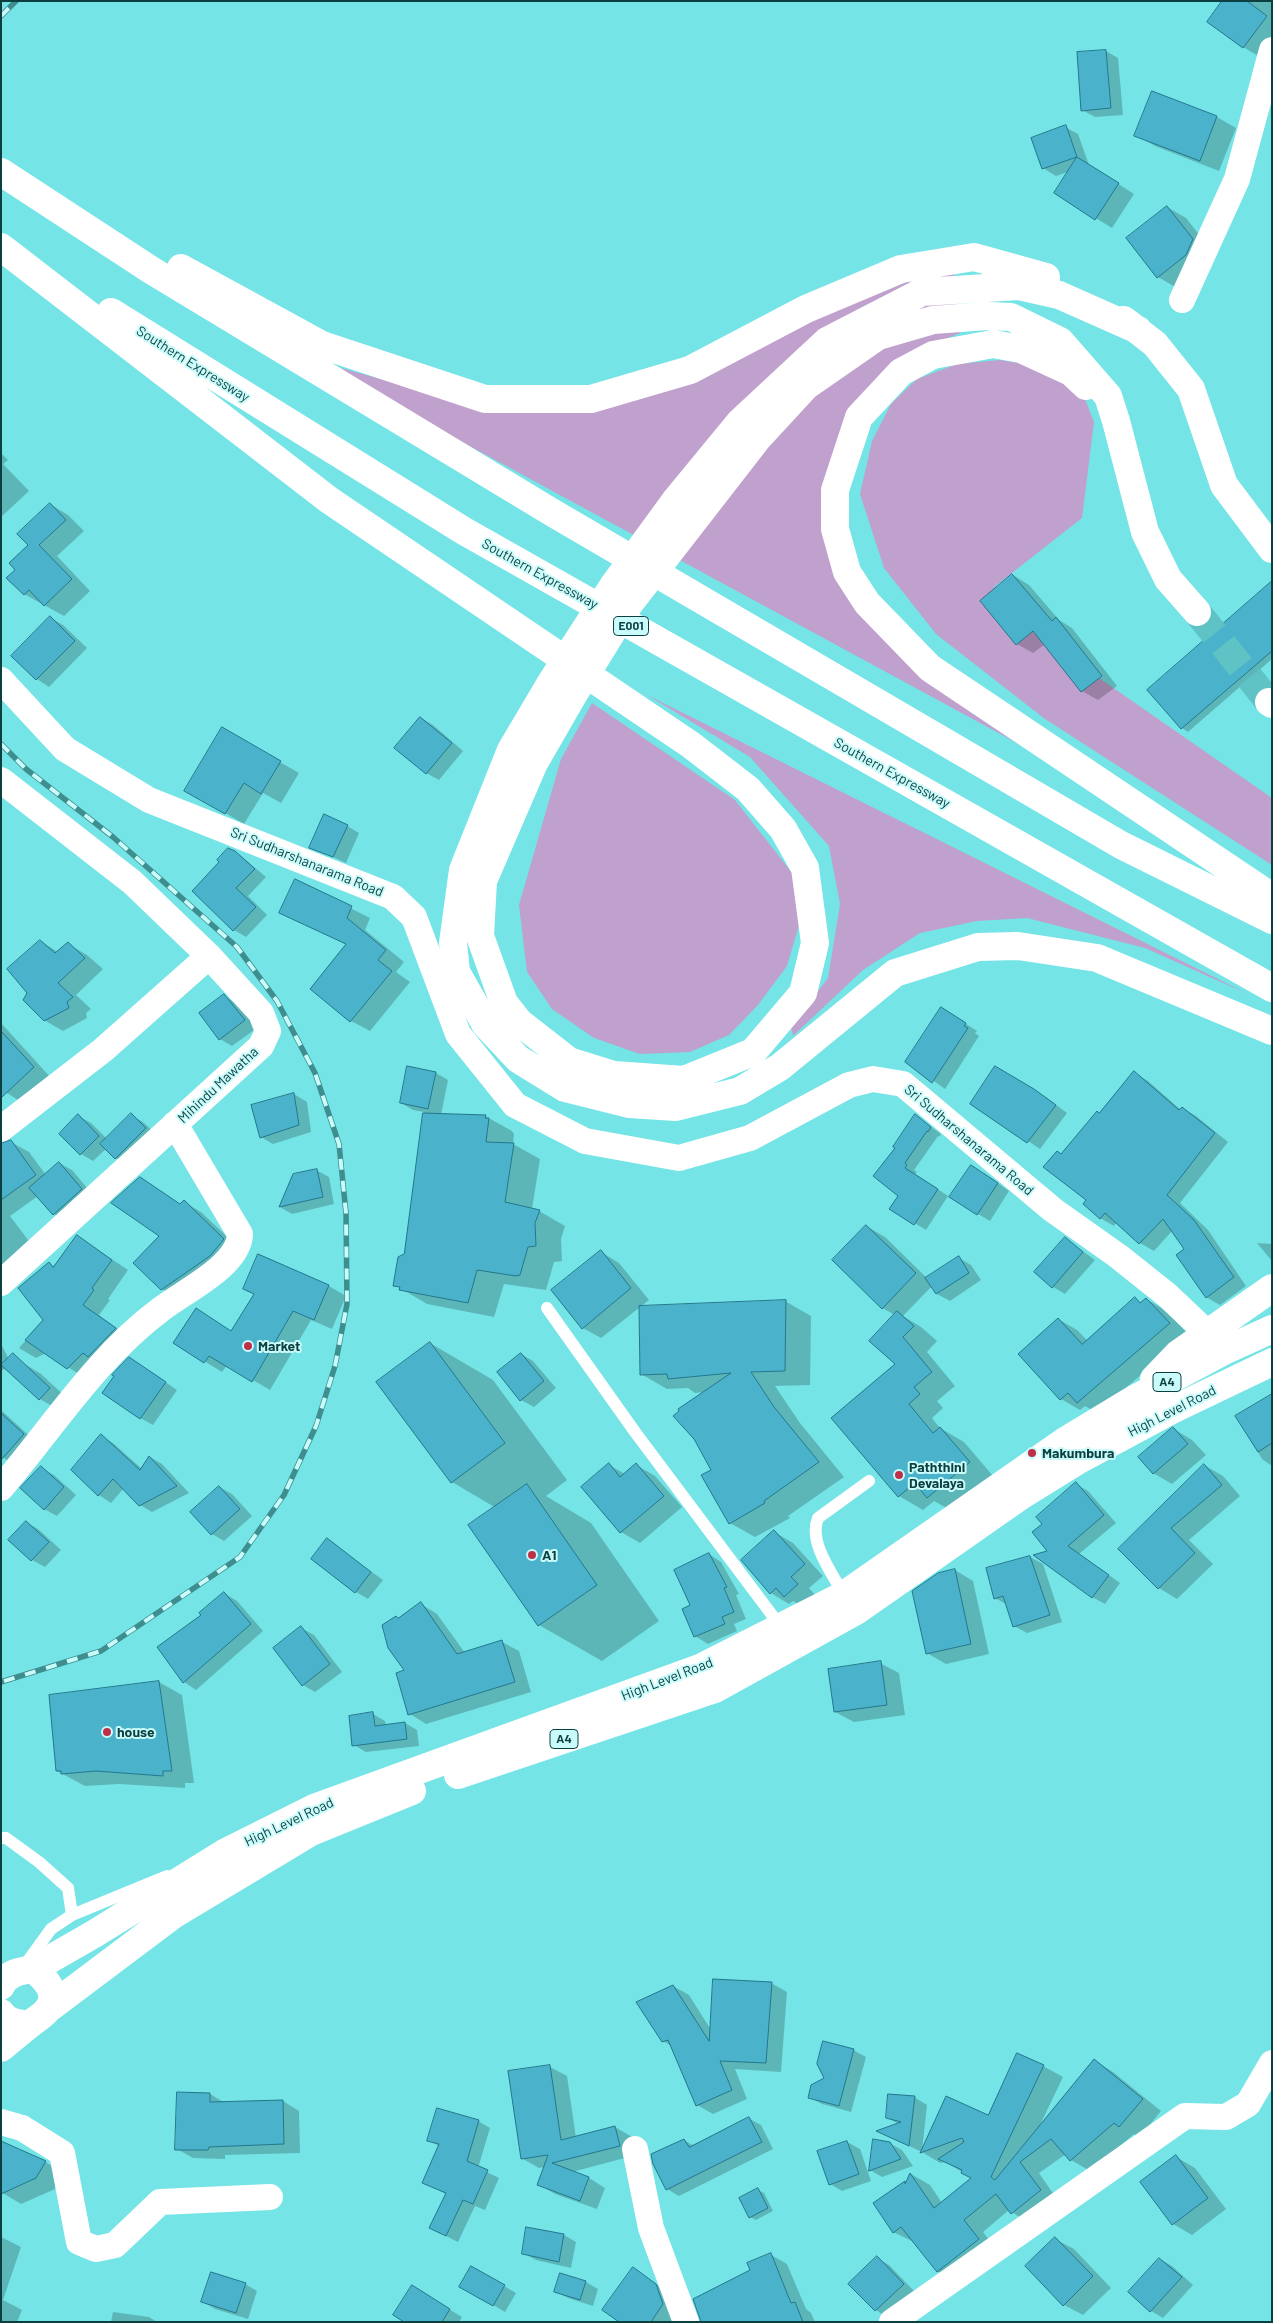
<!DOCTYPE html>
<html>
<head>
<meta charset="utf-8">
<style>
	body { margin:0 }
	#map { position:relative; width:1273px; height:2323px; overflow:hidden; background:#74e4e6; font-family:Barlow,sans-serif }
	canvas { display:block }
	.frame { position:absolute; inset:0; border:2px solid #0c3f40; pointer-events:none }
</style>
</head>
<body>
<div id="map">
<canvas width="1273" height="2323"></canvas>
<div class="frame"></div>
</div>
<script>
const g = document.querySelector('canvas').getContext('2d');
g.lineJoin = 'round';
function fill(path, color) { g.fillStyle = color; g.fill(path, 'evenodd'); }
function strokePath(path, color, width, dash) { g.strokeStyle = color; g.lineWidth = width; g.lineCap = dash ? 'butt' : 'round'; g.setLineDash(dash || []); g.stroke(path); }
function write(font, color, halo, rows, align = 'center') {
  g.font = font + ' Barlow,sans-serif'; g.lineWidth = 4; g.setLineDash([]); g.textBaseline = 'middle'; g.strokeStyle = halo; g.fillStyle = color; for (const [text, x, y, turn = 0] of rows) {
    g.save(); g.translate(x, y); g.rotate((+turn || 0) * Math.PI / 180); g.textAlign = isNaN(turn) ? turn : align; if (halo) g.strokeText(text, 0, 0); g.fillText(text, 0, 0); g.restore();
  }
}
const green = new Path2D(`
	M953,269L960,333L903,357L849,422L839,570L1052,762L311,360L506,413L611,407L855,297Z
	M1000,360L1055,369L1079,384L1094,422L1082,518L994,587L1024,626L1272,798V865L1045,719L936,634L884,568L860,494L872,441L891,404L917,379L957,364Z
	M647,695L1248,994L1145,948L1027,918L977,921L920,933L863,970L793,1036L791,1027L828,978L840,904L829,846L750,757Z
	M592,703L735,800L792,873L800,922L787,966L758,1005L729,1035L690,1052L640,1054L594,1038L552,1009L527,972L519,905L561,759Z`);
const shadow = new Path2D(`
	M1224,1H1272V40L1260,57L1243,47Z
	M1106,51L1118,58L1123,115L1095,117L1082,110Z
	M1152,93L1217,117L1236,128L1219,171L1155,146L1136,135Z
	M1065,127L1078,134L1089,165L1134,194L1112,228L1055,193L1070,171L1056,176L1043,168Z
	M1167,207L1186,218L1212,251L1177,288L1158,277Z
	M1,453L8,460L3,464L29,491L1,517Z
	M50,504L68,515L84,531L57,556L90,591L64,616L24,594L30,545Z
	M1013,575L1029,585L1059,620L1072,628L1117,686L1098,700L1082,691L1045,644L1033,653L1017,644Z
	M1272,583V659L1188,732L1182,728L1148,690Z
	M51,618L63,625L87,648L49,687L37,679L13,656Z
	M421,718L433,725L463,751L439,780L426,773Z
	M222,729L299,773L281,803L263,793L244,824L186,790Z
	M347,826L359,833L346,863L311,847Z
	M241,856L266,877L248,896L267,915L246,937L234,930L221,862Z
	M296,881L370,918L365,930L404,962L396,972L410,982L370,1031L351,1021L311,988L347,945L281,912Z
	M40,941L58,952L68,944L87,955L103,969L76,995L91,1009L86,1013L87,1018L63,1031L44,1020L28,993Z
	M224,996L236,1003L257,1028L232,1046L220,1039Z
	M954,1016L977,1031L975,1033L979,1036L945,1089L906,1061Z
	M1,1023L52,1079L24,1104L1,1089Z
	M995,1067L1047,1098L1067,1113L1040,1149L972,1103Z
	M436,1073L448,1080L441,1115L485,1116L512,1131L514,1134L513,1144L540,1159L532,1209L539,1211L565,1226L561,1239L562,1261L554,1262L546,1290L504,1284L494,1317L427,1304L395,1285L405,1255L424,1112L413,1110L401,1103Z
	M1134,1073L1148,1081L1181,1110L1182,1108L1196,1116L1228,1142L1180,1203L1208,1230L1246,1286L1220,1305L1206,1297L1186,1250L1172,1231L1154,1251L1140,1243L1117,1222L1114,1226L1100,1218L1062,1155L1100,1114Z
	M294,1094L307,1102L311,1132L273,1144L261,1137L252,1106Z
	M131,1115L143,1122L158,1136L128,1165L115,1158L106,1149L93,1161L81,1154L78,1116L91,1123L107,1139Z
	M916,1116L941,1134L939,1137L938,1136L914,1170L917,1172L915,1174L948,1196L926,1230L891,1209L900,1195L897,1148Z
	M11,1142L29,1152L46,1175L59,1163L72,1170L94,1196L66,1221L54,1214L38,1196L10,1216L34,1248L1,1275V1145Z
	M316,1170L329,1177L334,1204L292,1214L280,1207L294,1175Z
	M984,1173L1009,1191L990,1221L978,1214Z
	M140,1178L181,1205L184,1202L201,1212L240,1249L180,1300L162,1289L134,1263L161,1236Z
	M866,1226L885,1237L927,1278L959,1258L971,1265L981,1280L950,1301L937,1294L932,1286L903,1316L921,1327L937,1341L927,1352L955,1386L937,1401L943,1408L932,1418L940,1428L964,1442L993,1476L952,1511L934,1501L923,1510L899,1496L832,1418L897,1364L895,1315L882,1308Z
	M77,1236L128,1270L108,1299L110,1300L99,1315L131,1339L85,1378L46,1353L36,1358L19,1348L44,1320L49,1263L55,1267Z
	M1065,1238L1095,1260L1065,1294L1053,1287Z
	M1257,1243L1272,1244V1261Z
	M601,1252L619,1263L649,1300L601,1338L583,1328Z
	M259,1256L329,1286L346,1296L332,1329L311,1320L270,1390L227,1365L222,1372L175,1343L232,1332L255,1295L245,1289Z
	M1135,1299L1142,1303L1146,1299L1165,1310L1188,1334L1097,1413L1085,1406L1080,1410L1061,1399L1020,1354L1058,1319L1077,1330L1088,1341Z
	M785,1301L811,1316L810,1385L775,1386L800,1423L844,1477L788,1516L790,1518L755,1537L730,1523L712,1471L705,1392L695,1393L688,1388L667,1389L641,1374Z
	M430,1343L493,1380L567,1480L546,1496L591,1523L659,1621L602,1661L539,1625L496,1508L452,1482Z
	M1,1344L12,1365L1,1371Z
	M521,1354L533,1361L556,1388L534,1407L521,1400Z
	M23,1363L41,1374L68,1399L59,1410L40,1399Z
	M142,1366L177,1390L153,1425L140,1418Z
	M1272,1395V1466L1262,1459L1237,1417Z
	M1,1410L36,1442L15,1465L1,1456Z
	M1174,1429L1192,1440L1206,1455L1172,1484L1153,1473Z
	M101,1436L113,1443L142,1469L150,1457L162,1464L189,1493L152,1512L140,1505L124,1488L111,1503L99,1495L72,1470Z
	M609,1465L625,1474L636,1465L655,1476L682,1507L640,1543L621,1532L583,1487Z
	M1204,1465L1223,1476L1240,1496L1189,1540L1213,1564L1177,1599L1159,1588L1120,1549Z
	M41,1468L54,1475L76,1495L57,1516L44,1509Z
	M1076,1484L1088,1491L1116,1523L1079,1554L1120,1583L1105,1604L1092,1597L1050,1552L1044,1524Z
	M219,1487L232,1494L252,1516L224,1541L212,1534Z
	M26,1522L38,1529L61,1550L45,1567L32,1560L10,1540Z
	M774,1532L793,1543L823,1576L809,1588L816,1596L804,1607L793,1601L789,1604L771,1593Z
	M327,1540L383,1580L368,1599L356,1592Z
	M709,1554L721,1562L739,1594L736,1595L746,1619L734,1624L737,1631L708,1644L695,1636L691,1606Z
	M1030,1557L1043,1564L1062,1622L1027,1633L1014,1626L1006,1604L995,1598Z
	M955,1570L973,1581L989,1654L946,1664L927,1653Z
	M224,1593L237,1601L263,1631L196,1690L184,1682L159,1647L203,1615Z
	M421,1604L437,1614L465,1653L502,1642L519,1651L531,1692L426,1724L410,1714L399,1619Z
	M301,1628L314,1635L342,1672L315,1692L303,1685Z
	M880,1663L899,1673L905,1715L854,1722L835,1712Z
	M159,1682L182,1695L194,1783H185V1788L119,1784L85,1786L57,1771Z
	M373,1714L385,1721L386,1726L405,1723L417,1730L419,1746L366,1752L354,1745Z
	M771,1983L787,1992L781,2072L735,2069L747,2099L713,2114L697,2105L673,2047L663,2041L673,1986L689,1995L711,2030Z
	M853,2050L866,2057L851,2112L822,2104L809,2097Z
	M1094,2060L1113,2072L1161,2111L1139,2138L1134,2134L1090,2171L1071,2160L1066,2154L1039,2173L1059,2202L1031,2225L1009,2210L983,2232L998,2251L957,2283L937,2271L914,2242L893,2232L874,2203L907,2183L911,2174L930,2185L942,2203L973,2178L945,2162L940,2163L922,2152L890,2137L899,2124L887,2118L914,2097L927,2105L922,2151L988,2117L1043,2066L1063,2077L1040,2125Z
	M550,2067L567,2076L576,2138L615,2127L632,2137L636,2155L572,2172L589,2178L605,2188L597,2209L555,2194L538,2184L545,2167L539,2168L523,2159Z
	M210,2094L225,2103L283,2101L299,2111L300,2153L225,2155V2159L193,2158L177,2149Z
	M748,2118L761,2125L773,2149L679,2196L667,2189L684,2140L694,2146Z
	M478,2121L490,2128L478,2168L499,2178L485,2210L475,2206L458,2242L430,2228L446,2194L424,2183L439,2146L429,2141Z
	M847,2142L860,2149L871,2181L842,2191L830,2184Z
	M889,2143L902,2150L913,2166L882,2177L870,2170Z
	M1176,2157L1195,2168L1226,2209L1192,2235L1173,2224L1142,2183Z
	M45,2162L64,2172L55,2189L21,2204L1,2192Z
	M758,2190L764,2193L773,2211L756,2220L750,2217Z
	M527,2229L564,2235L576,2242L571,2268L536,2260L523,2253Z
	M1,2237L21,2247L3,2300L22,2310L17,2322H1Z
	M1055,2239L1074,2249L1111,2288L1083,2315L1064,2305Z
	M771,2255L787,2264L806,2309L811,2313L815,2322H701L751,2270Z
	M877,2258L889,2265L915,2292L888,2318L876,2310Z
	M1160,2259L1172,2266L1193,2285L1163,2318L1151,2311L1130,2292Z
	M471,2267L516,2293L505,2312L461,2286Z
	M633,2269L675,2296L677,2322H621Z
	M586,2282L598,2289L593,2306L568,2298L555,2291Z
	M245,2284L257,2291L248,2319L215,2309L203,2302Z
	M424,2294L462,2317L459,2322H407Z
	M113,2312L149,2317L157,2322H111Z`);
const building = new Path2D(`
	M1222,1H1247L1267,16L1243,48L1207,22Z
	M1106,50L1111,108L1081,111L1077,52Z
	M1152,91L1217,116L1200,161L1134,136Z
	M1066,125L1077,157L1042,169L1031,138Z
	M1077,157L1119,183L1095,220L1054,193Z
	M1167,206L1193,239L1186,255L1157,278L1126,238Z
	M50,503L66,520L39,545L72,579L44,606L29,590L24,595L6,578L15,570L9,563L28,545L17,534Z
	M1012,574L1052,621L1056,617L1102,676L1081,692L1033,631L1016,645L980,601Z
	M1272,581V651L1181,729L1147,690Z
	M50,616L75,641L36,680L11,656Z
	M420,717L452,743L426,774L394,748Z
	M222,727L281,761L261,794L244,783L225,814L184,791Z
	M324,814L348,825L333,857L309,848Z
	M228,848L235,851L255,869L236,888L256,907L233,931L192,891L219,862L217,860Z
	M295,879L352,906L347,918L386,950L378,960L392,971L350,1022L310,989L346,944L279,913Z
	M40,940L55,953L68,942L85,958L58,983L73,997L67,1002L69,1008L44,1021L23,1000L27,993L7,969Z
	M224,994L245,1020L219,1040L199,1013Z
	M941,1007L966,1023L964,1026L968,1028L932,1083L905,1062Z
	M1,1031L34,1067L1,1098Z
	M407,1066L436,1072L428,1109L400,1103Z
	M995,1066L1034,1089L1056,1105L1027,1143L970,1104Z
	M1134,1071L1179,1110L1182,1107L1215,1133L1167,1195L1194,1220L1234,1277L1206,1298L1176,1255L1184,1249L1163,1219L1139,1244L1105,1213L1100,1219L1083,1204L1086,1200L1043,1167L1057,1151L1061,1154L1097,1111L1099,1113Z
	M294,1093L299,1125L260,1138L251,1105Z
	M131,1113L146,1128L115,1159L100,1144Z
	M423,1113L486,1115L485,1118H489L486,1142L514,1143L505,1202L540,1210L535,1223L536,1246L528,1247L520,1275L516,1276L477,1270L468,1303L399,1290L400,1287L393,1286L398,1257L404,1254Z
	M78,1114L99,1136L80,1155L59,1134Z
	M915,1114L931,1127L928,1132L927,1131L905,1163L907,1165L905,1168L938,1189L914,1225L889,1209L898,1196L873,1176L895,1148L893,1147Z
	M11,1140L36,1175L1,1200V1144Z
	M59,1162L82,1189L53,1215L29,1188Z
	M971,1165L998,1183L977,1215L949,1197Z
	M317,1169L323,1197L279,1207L293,1174Z
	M140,1177L180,1204L184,1200L224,1239L210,1256L161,1290L133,1263L159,1236L111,1203Z
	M866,1225L916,1273L882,1309L832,1260Z
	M77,1235L112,1260L92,1288L94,1290L83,1305L116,1328L88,1357L83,1353L67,1369L25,1340L43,1320L18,1288L49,1262L53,1267Z
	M1065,1237L1083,1252L1052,1288L1034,1272Z
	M601,1250L631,1288L582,1329L551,1290Z
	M258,1254L329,1285L314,1320L293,1311L252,1382L209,1356L204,1363L173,1343L196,1308L231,1331L254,1294L243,1289Z
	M959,1256L969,1273L936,1294L925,1278Z
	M1135,1297L1140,1303L1146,1298L1170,1323L1077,1403L1068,1393L1060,1400L1018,1354L1058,1318L1082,1344Z
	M786,1300L785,1371L751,1372L774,1407L819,1462L764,1501L765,1503L729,1524L701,1475L711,1470L694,1439L673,1416L679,1411L678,1409L731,1373L668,1379L667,1374L640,1375L639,1306Z
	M897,1311L914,1326L903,1337L932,1372L914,1387L920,1394L909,1404L933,1433L940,1427L970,1462L927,1498L915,1483L898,1497L831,1418L895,1364L869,1341Z
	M430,1342L505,1443L451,1483L376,1382Z
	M13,1353L50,1388L39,1400L1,1365Z
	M521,1353L544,1381L520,1401L497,1372Z
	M129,1357L166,1382L140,1419L102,1393L114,1376L112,1375Z
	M1272,1394V1443L1258,1452L1235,1416Z
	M1,1413L24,1434L1,1460Z
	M1173,1427L1188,1444L1153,1474L1138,1457Z
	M101,1434L140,1470L149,1456L177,1486L139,1506L113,1479L98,1496L71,1470Z
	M609,1463L620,1477L636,1463L664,1496L620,1533L581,1487Z
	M1204,1464L1222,1485L1171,1528L1195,1553L1158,1589L1118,1549Z
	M41,1466L64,1487L44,1510L20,1488Z
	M1076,1482L1104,1515L1068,1546L1109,1575L1092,1598L1033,1555L1047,1551L1032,1532L1042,1524L1036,1517Z
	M527,1484L597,1585L538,1626L468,1525Z
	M219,1486L240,1509L211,1535L190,1512Z
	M26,1521L49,1542L31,1561L8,1540Z
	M774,1530L805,1564L791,1577L798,1584L784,1597L776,1588L770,1594L741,1560Z
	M327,1538L371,1572L355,1593L311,1559Z
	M709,1553L727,1587L724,1588L734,1612L722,1617L725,1624L694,1637L682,1609L690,1605L674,1570Z
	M1030,1556L1050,1615L1013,1627L1003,1596L994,1599L986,1568Z
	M955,1569L971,1644L926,1654L912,1591L938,1573Z
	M224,1592L251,1624L183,1683L157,1647L201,1615L199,1613Z
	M421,1602L457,1654L502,1640L515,1682L408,1715L396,1673L404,1670L388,1648L382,1625L396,1616L398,1618Z
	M301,1626L330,1664L302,1686L273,1648Z
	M881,1661L887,1705L834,1712L828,1669Z
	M159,1681L172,1771H163V1776L96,1771L61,1774V1771H56L49,1695Z
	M373,1712L375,1726L405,1722L407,1739L352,1746L349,1716Z
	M713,1979L772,1982L766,2063L720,2061L732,2090L696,2106L668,2040L662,2042L636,2002L673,1985L709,2041Z
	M823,2041L854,2049L839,2106L808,2098L811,2085L824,2078L817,2064Z
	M1017,2053L1044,2065L991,2177L995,2180L1094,2059L1143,2099L1119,2127L1114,2123L1070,2161L1051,2139L1020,2162L1041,2190L1011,2214L996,2194L964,2220L979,2239L937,2272L901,2227L893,2233L873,2203L905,2181V2184L910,2173L934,2208L971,2178L961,2173L962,2170L938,2159L964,2142L962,2138L920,2153L946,2096L988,2115Z
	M550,2065L561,2140L615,2126L620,2146L552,2163L589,2177L580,2201L537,2185L548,2155L521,2159L508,2071Z
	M177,2092L210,2093V2102L283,2100L284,2144L209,2147L208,2150H175Z
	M888,2094L915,2096L909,2146L876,2131L901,2122L886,2118Z
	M437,2108L479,2120L467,2161L488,2170L473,2204L463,2200L446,2236L429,2228L446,2193L422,2183L439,2144L427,2141Z
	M749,2117L762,2142L666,2190L653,2164L651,2154L684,2139L689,2147Z
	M873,2139L890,2142L901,2159L869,2171Z
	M1,2141L46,2161L36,2178L1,2194Z
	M847,2141L859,2174L829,2185L817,2151Z
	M1176,2155L1208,2198L1172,2225L1140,2182Z
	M758,2188L768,2208L749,2218L739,2198Z
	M526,2227L564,2234L559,2262L522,2254Z
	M1055,2237L1093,2276L1063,2306L1025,2266Z
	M771,2253L791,2303L795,2302L803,2322H701L693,2299L750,2270L747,2263Z
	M877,2256L904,2284L875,2311L848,2284Z
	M1159,2258L1182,2277L1150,2312L1128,2292Z
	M471,2266L505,2285L493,2306L459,2287Z
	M633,2267L656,2284L663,2304L651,2322H619L602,2310Z
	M211,2272L246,2283L236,2313L201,2302Z
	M560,2273L586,2281L580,2300L554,2292Z
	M412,2285L450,2309L442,2322H404L393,2315Z`);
const motorwayTunnel = new Path2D(`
	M1197,612L1269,702`);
const service = new Path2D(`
	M547,1308L635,1432L781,1627
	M844,1595C832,1573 808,1542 818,1518L869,1481
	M1,1838H6L39,1862L68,1888L72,1915
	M25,1965L51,1929L72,1915L167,1876`);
const minor = new Path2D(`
	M1182,300L1237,179L1272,50
	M1,680L65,749L149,800L393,897L414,917L458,1034L515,1105L585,1141L679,1158L750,1138L849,1085L873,1079L903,1084L1053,1210L1118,1256L1167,1295L1223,1348
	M1,780L132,882L209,956L261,1013L268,1031L261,1046L1,1283
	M1,1129L103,1050L209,956
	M1,1488C53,1427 96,1358 160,1310C184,1291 239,1266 240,1234L175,1124
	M1,2122L22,2128L62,2153L79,2242L96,2249L115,2245L160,2202L270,2197
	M635,2149L651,2228L686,2322
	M892,2322L1185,2116L1226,2117L1248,2104L1272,2063`);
const trunk = new Path2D(`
	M1154,1379L1178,1354L1272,1288
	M458,1775L715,1689L856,1611L1022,1495L1077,1461L1172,1410L1272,1362
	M33,1969L94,1934L226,1852L314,1808L700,1668L844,1595L1065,1441L1136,1398L1226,1350L1272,1329
	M1,1986C7,1973 20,1971 33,1969C45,1978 60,1994 48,2009C44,2015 35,2020 29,2025C18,2023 8,2023 1,2013
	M48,2009L173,1915L311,1832L412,1791
	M1,2048L29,2025`);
const motorway = new Path2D(`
	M1,172L151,270L553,513L1121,845L1272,920
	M1,247L329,500L691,745L748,789L783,829L805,868L815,943L803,993L753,1052L684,1080L614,1075L569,1061L519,1022L504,1003L480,936L483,881L534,763L572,697L630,603L758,438L806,386L878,336L933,320L987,316L1011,317L1060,341L1108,396L1116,421L1145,532L1168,579L1197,612
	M181,268L322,345L485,399H591L690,370L806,309L901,269L974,257L1046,277
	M111,312L464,531L1272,988
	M1124,320L1155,344L1191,389L1224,485L1272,549
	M1138,330L1059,295L1019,286L922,292L827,341L740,422L675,501L613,586L550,684L511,750L463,870L453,943L456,972L486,1025L518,1059L565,1088L629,1104L676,1107L740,1091L780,1067L895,973L978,947L1018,946L1097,958L1272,1031
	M1086,386L1071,372L1021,349L993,344L933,355L901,372L859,417L835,490V529L847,572L867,603L930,668L1272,897
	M1269,702L1272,704`);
const rail = new Path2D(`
	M1,16L16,1
	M1,744L26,769L113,837L237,947L277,1001L315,1073L339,1144L346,1213L347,1304L335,1366L316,1426L284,1495L240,1557L101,1651L1,1682`);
const markers = [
	[248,1346,5,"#c02f48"],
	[1032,1453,5,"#c02f48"],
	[899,1475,5,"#c02f48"],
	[532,1555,5,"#c02f48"],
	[107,1732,5,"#c02f48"]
];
const shields = [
	[631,626,35],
	[1167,1382,28],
	[564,1739,28]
];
const shieldNames = [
	["E001",631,626],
	["A4",1167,1382],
	["A4",564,1739]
];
const streetNames = [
	["Southern Expressway",193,364,32],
	["Southern Expressway",540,574,29],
	["Southern Expressway",892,773,29],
	["Sri Sudharshanarama Road",307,862,22],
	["Mihindu Mawatha",218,1085,-43],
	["Sri Sudharshanarama Road",969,1140,40],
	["High Level Road",1172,1411,-27],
	["High Level Road",667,1679,-21],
	["High Level Road",289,1822,-25]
];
const poiNames = [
	["Market",258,1346],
	["Makumbura",1042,1453],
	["Paththini",909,1467],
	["Devalaya",909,1483],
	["A1",542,1555],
	["house",117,1732]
];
fill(green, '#c0a0cd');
fill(shadow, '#0003');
fill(building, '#4ab2cb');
strokePath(building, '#24778b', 1);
strokePath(motorwayTunnel, '#5fc3c5', 28, [28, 14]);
strokePath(service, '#fff', 12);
strokePath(minor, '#fff', 26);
strokePath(trunk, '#fff', 28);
strokePath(motorway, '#fff', 28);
strokePath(rail, '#3e8e8f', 5.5);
strokePath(rail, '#c9fbfb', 4, [11]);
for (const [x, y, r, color] of markers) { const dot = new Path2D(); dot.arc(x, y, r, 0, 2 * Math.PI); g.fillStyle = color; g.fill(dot); strokePath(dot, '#c9fbfb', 2); }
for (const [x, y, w] of shields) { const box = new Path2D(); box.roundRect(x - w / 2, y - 9.5, w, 19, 4); g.fillStyle = '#c9fbfb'; g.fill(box); strokePath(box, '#0c3f40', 1); }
write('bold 12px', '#0c3f40', null, shieldNames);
write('14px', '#0c3f40', '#c9fbfb', streetNames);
write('bold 14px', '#0c3f40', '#c9fbfb', poiNames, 'left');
</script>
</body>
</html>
